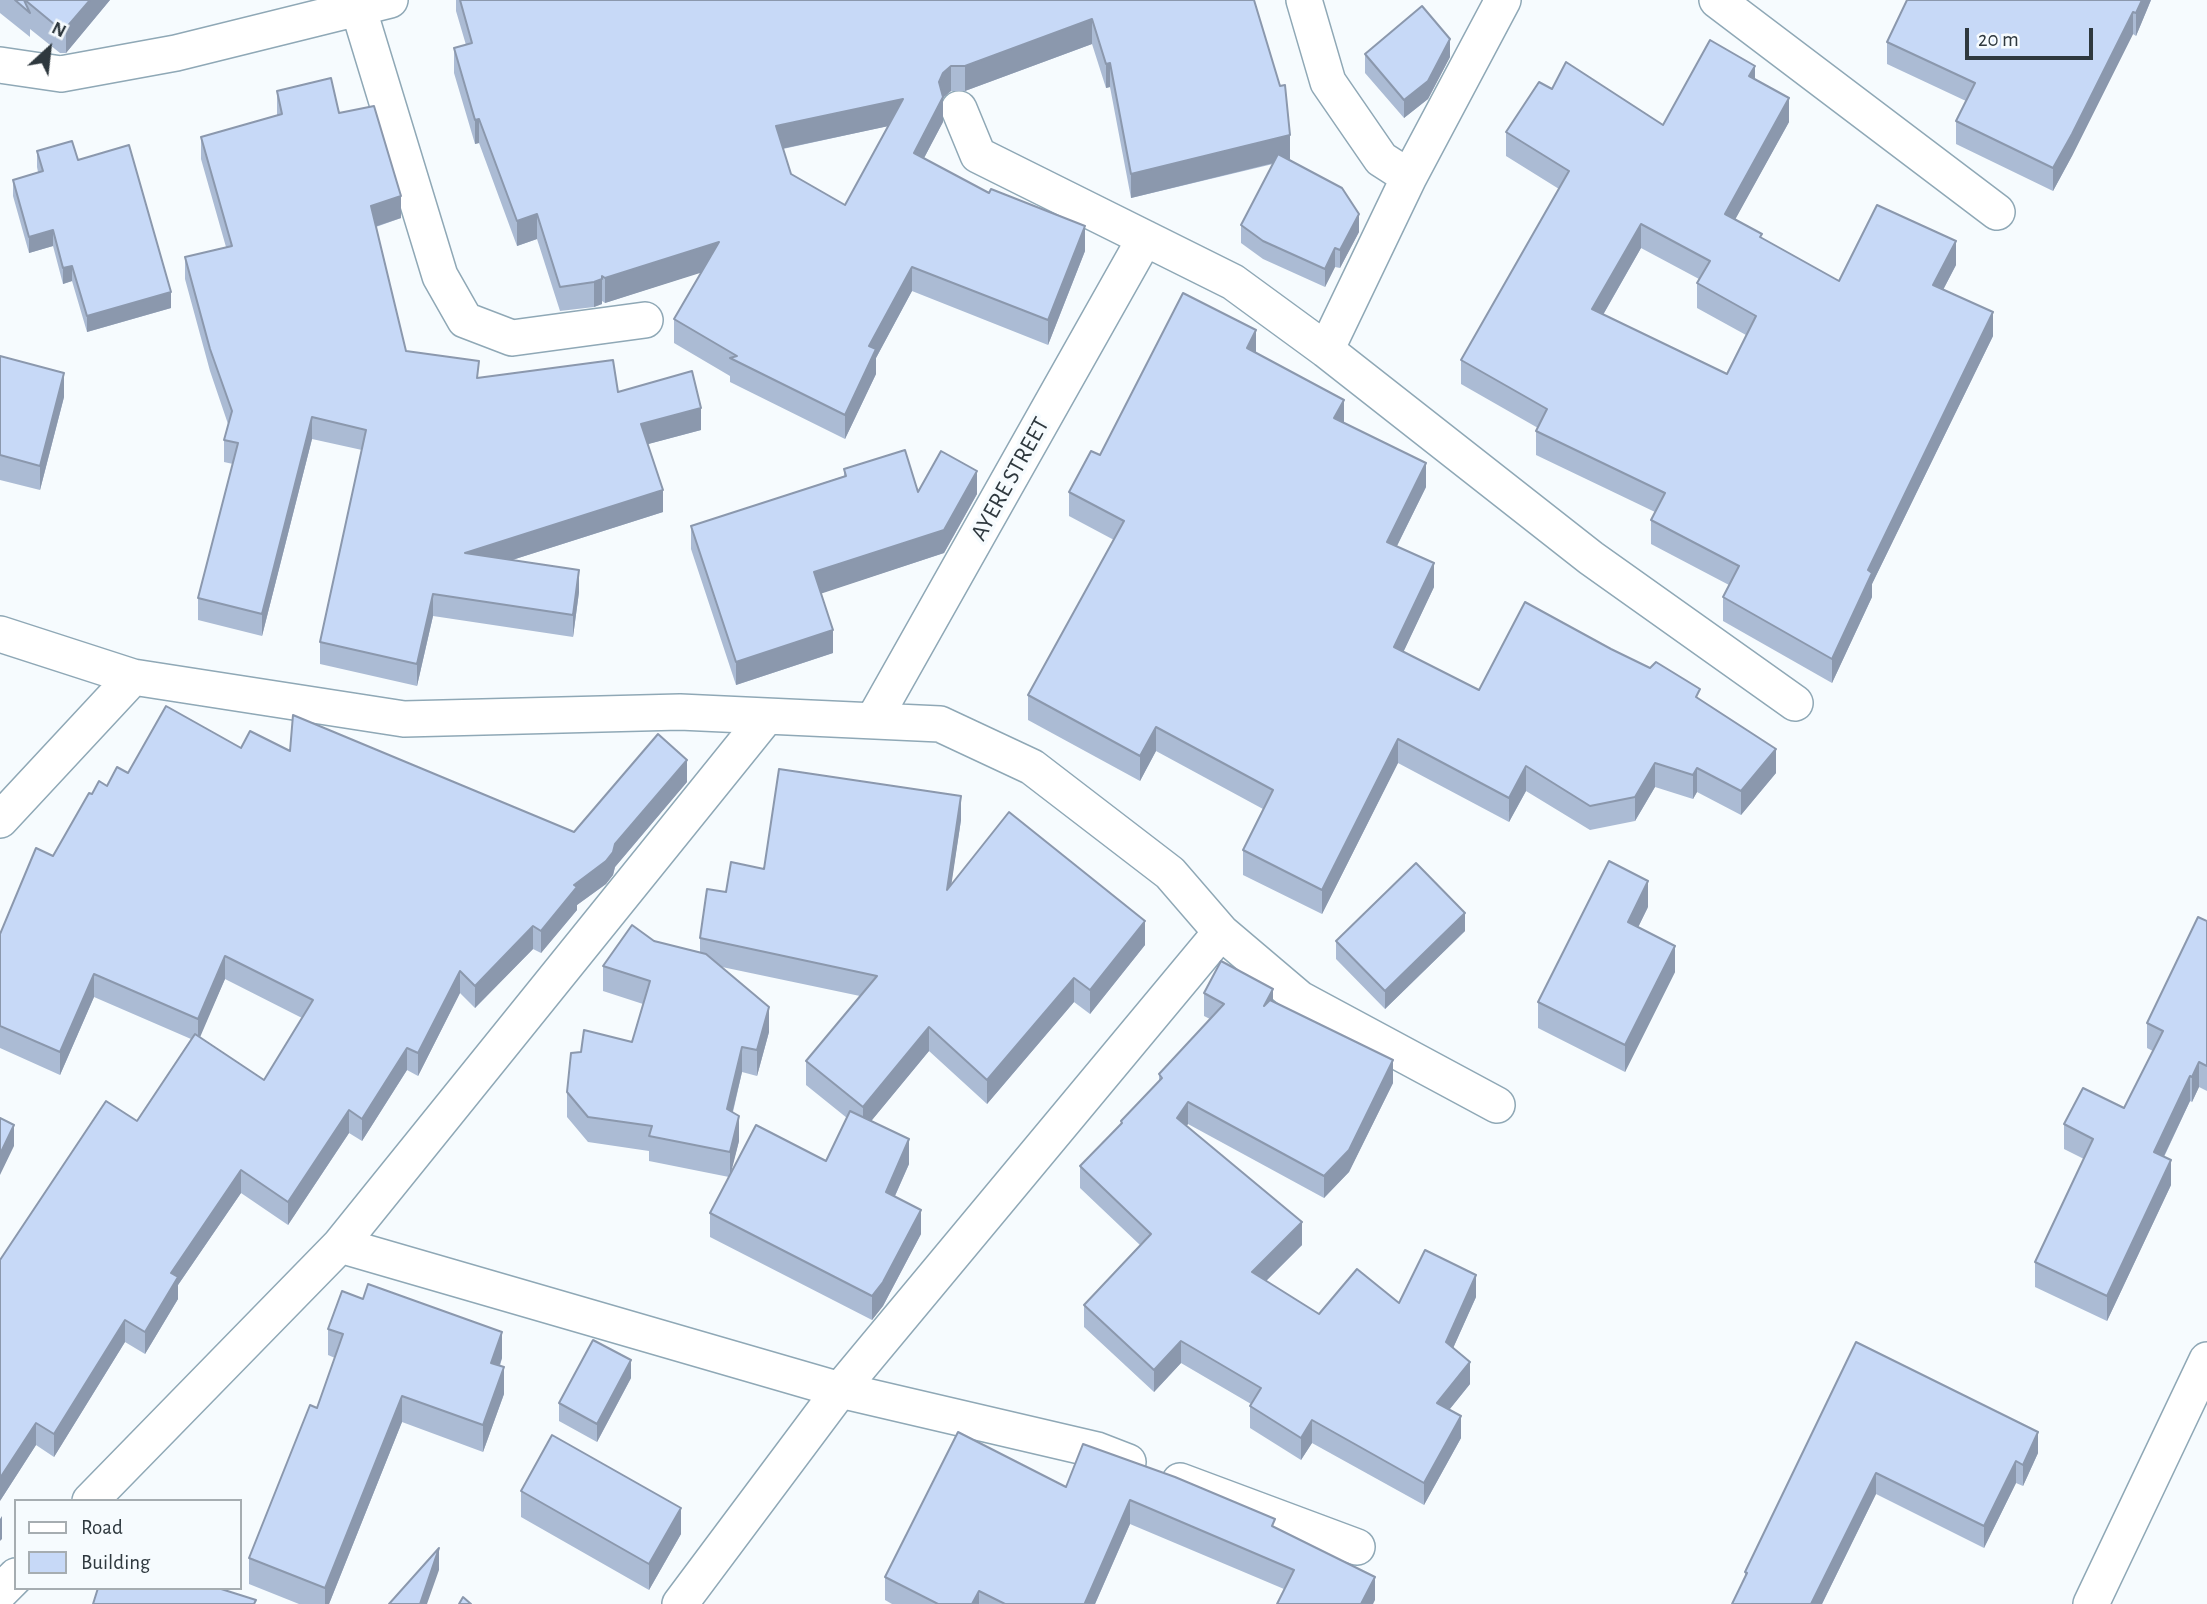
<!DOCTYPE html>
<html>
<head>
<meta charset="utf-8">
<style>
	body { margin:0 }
	#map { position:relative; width:2207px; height:1604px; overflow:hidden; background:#f6fbfe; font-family:"Alegreya Sans",sans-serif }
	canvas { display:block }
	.legend { position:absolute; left:14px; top:1499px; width:228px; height:91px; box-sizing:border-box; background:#f6fbfe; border:2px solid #a6adb1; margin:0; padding:9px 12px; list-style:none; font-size:21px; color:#2e383e }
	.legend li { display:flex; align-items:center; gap:14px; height:35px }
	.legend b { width:35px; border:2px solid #a6adb1 }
	.north { position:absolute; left:14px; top:14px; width:70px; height:70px; -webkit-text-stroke:5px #f6fbfe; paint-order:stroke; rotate:27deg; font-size:19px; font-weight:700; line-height:28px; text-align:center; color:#2e383e }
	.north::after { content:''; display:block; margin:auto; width:24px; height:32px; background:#2e383e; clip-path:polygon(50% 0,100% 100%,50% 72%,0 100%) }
	.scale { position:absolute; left:1965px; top:28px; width:128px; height:32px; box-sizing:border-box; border:4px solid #2e383e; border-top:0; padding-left:9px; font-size:21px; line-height:24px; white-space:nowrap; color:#2e383e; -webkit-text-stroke:5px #f6fbfe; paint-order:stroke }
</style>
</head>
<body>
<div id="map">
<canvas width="2207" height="1604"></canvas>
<ul class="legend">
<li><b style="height:9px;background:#fff"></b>Road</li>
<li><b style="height:19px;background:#c7d9f7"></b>Building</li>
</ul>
<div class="north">N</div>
<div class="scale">20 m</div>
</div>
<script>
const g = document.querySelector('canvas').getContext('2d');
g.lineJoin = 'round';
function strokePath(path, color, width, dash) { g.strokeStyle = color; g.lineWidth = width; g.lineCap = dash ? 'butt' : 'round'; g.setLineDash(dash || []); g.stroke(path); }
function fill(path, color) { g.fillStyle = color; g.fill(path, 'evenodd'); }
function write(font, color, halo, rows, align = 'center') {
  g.font = font + ' "Alegreya Sans",sans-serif'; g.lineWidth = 7; g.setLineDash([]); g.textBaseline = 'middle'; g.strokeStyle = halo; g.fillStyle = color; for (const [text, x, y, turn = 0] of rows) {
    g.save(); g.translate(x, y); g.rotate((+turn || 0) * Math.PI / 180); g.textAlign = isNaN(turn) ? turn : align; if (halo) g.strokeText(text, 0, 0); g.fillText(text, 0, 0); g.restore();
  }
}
const street = new Path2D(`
	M1304,0L1328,82L1381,159L1409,177
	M1717,0L1997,212
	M358,7L440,276L465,320L512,338L645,320
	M0,65L61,74L176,53L390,0
	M959,109L978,155L1233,282L1326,350L1591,558L1795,703
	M1326,350L1409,177L1503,0
	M0,634L133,677L404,719L680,712L940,724L1032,767L1170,873L1221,932L1300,999L1497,1105
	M874,719L1145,238
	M0,820L133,677
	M340,1245L840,1390L1097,1450L1128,1462
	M1180,1481L1357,1547
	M90,1501L340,1245L766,717
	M0,1592L16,1576
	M680,1604L840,1390L1221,932
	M2091,1604L2207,1360`);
const wall = new Path2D(`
	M0,0H110L66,53H60L30,29V37L0,13Z
	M456,0H1254L1290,159L1289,160L1359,232L1340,268L1335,267L1325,287L1263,259L1241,243V225L1273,164L1131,198L1110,87L1106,88L1092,44L965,91H951L943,97V122L924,158L1085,251L1048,345L912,291L876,358V374L845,439L730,382V376L674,343V319L701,272L605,303L602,301V304L594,307L560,311L537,239L517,246L479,143L475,144L454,73V48L466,45L456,11ZM888,126L845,205L791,174L783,149Z
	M2151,0L2136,36L2133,34L2072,156L2053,191L1956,144V121L1966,101L1887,64V42Z
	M1365,54L1450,57L1428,99L1404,118L1365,73Z
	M1755,79L1789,122L1735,219L1762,238L1839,281L1956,265L1943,290L1993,336L1872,584V597L1832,683L1723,621V597L1729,585L1651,544V520L1655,512L1536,455V431L1538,428L1461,384V360L1559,189L1506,156V132L1552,89L1663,125ZM1641,248L1699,279L1697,283V308L1746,335L1727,374L1603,315Z
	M277,91L339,113L401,218L376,227L406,351L479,378L618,392L701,430L648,444L663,512L512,560L579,592L573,637L433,616L417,686L320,664V642L362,450L312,439L262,636L198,620V598L233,464L224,462V440L228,424L210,371L185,279V257L226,247L201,159V137L277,115Z
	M37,151L78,160L171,308L87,332L72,281L63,284L53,246L29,253L13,196V180L38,172L37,167Z
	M1256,353L1426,487L1397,546L1434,587L1403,652L1479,690L1700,699L1776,773L1741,815L1697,792L1693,799L1655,787L1635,821L1590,830L1526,791L1509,822L1398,763L1322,914L1243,875V850L1263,809L1156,751L1140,781L1028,720V695L1114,540L1069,516V492L1100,455Z
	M0,356L64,397L40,490L0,480Z
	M844,469L918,492L977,494L944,553L821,593L833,653L736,685L691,549V526L844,476Z
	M241,748L290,751L574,832L687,782L615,867L613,875L606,884L577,905V910L541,953L533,949L475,1008L460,993L418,1076L407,1070L362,1141L349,1133L288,1225L241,1193L178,1285V1299L145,1354L125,1342L54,1457L36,1445L0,1501L137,1121L191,1039L94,997L60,1075L0,1048V934L53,856L92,794L128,773ZM225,979L302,1018L264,1080L199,1037Z
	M961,820L951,884L1145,945L1090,1014L1074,1002L987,1104L929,1051L871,1121L909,1164L895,1196L921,1234L883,1306L872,1320L710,1237V1213L729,1177L649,1161V1151L588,1142L567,1117V1092L581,1052L632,1042L643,1004L603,991V966L654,941L700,952V938L726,892L764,869ZM722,967L860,996L806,1061V1085L847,1118L826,1161L730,1174L739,1141L733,1112L742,1072L757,1076L769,1032Z
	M1648,907L1638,927L1675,972L1625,1072L1538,1028V1002Z
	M2207,921V1091L2199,1087L2192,1102L2190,1101L2164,1157L2171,1185L2107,1321L2035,1287V1262L2084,1159L2064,1149V1124L2124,1108L2153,1051L2147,1048V1023Z
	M1465,931L1385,1009L1336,959V941Z
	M1204,993L1273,1001L1393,1083L1349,1172L1324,1198L1188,1124L1186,1126L1302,1245L1266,1281L1319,1314L1399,1303L1476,1297L1453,1348L1470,1384L1449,1410L1461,1438L1424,1505L1312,1443L1301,1460L1250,1428V1406L1251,1404L1181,1363L1154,1392L1084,1327V1305L1140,1245L1080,1188V1166L1121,1124V1121L1159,1081V1074L1210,1019L1204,1016Z
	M328,1329L502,1358L500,1366L504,1394L483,1452L402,1422L329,1604H299L249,1584V1558L317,1408L335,1358L328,1355Z
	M1856,1342L2038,1453L2023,1486L2016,1483L1984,1548L1876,1494L1822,1604H1732L1745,1577V1572Z
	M631,1378L597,1442L559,1421V1403Z
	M1066,1487L1275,1527L1375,1600L1284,1589L1130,1524L1095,1604H892L885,1600V1577Z
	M521,1491L681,1534L649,1590L521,1517Z`);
const shadedWall = new Path2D(`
	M90,0H110L66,53V28Z
	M2142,0H2151L2136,36V13Z
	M2133,12V34L2072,156L2053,191V168Z
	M1092,19V44L965,91V66Z
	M1450,39V57L1428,99L1404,118V100Z
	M1110,63V87L1106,88V64Z
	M951,66V91L943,98V122L914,177V153L943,73Z
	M1755,66V90L1749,76Z
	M1789,98V122L1725,238V214Z
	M903,99V123L776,150V126Z
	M479,119V143L475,144V120Z
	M1290,135V159L1131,198V174Z
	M401,196V218L371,228V206Z
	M537,214V239L517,246V221Z
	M1359,214V232L1340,268V250Z
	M1641,224V248L1592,334V309Z
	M1085,226V251L1048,345V320Z
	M53,230V246L29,253V237Z
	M1956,241V265L1933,309V285Z
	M719,242V267L605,303V278Z
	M1335,248V267L1325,287V269Z
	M72,266V281L63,284V268Z
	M912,267V291L876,358V374L845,439V415L869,346Z
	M602,279V304L594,307V282Z
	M171,292V308L87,332V316Z
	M1993,312V336L1872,584V597L1832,683V659L1868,570Z
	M1256,330V355L1247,348Z
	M64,373V397L40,490V466Z
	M1344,400V424L1334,418Z
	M701,408V430L641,446V424Z
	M312,417V439L262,636V614Z
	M1426,463V487L1387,566V542Z
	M977,471V494L944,553L814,596V572Z
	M663,490V512L465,575V553Z
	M1434,563V587L1394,672V647Z
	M579,570V592L573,637V615Z
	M433,594V616L417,686V664Z
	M833,630V653L736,685V662Z
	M1156,727V751L1140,781V756Z
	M1398,739V763L1322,914V890Z
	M1776,749V773L1741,815V791Z
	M687,760V782L615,867L613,875L606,884L577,905V910L541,953V931L574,885Z
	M1655,763V787L1635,821V797Z
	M1526,766V791L1509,822V798Z
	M1697,768V792L1693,799V775Z
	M961,796V820L947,914V890Z
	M1648,881V907L1628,948V922Z
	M1465,913V931L1385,1009V991Z
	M1145,921V945L1090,1014V990Z
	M533,926V949L475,1008V986Z
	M1675,946V972L1625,1072V1045Z
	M225,956V979L198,1042V1019Z
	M460,971V993L418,1076V1053Z
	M94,974V997L60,1075V1052Z
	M1074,978V1002L987,1104V1080Z
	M1273,989V1011L1264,1006Z
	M769,1007V1032L757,1076V1050Z
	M929,1027V1051L863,1131V1107Z
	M742,1047V1072L727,1135V1109Z
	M407,1048V1070L362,1141V1119Z
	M1393,1060V1083L1349,1172L1324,1198V1176Z
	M2199,1062V1087L2192,1102V1077Z
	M2190,1076V1101L2154,1177V1152Z
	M1188,1102V1124L1177,1140V1118Z
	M349,1110V1133L288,1225V1202Z
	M739,1116V1141L730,1177V1152Z
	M14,1125V1146L0,1175V1154Z
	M909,1139V1164L886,1216V1192Z
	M2171,1160V1185L2107,1321V1296Z
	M241,1170V1193L178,1285V1299L145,1354V1332L171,1273Z
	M921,1210V1234L883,1306L872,1320V1296Z
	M1302,1222V1245L1252,1295V1272Z
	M1476,1275V1297L1446,1364V1342Z
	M125,1320V1342L54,1457V1434Z
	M502,1332V1358L491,1389V1363Z
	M1181,1341V1363L1154,1392V1370Z
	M631,1360V1378L597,1442V1424Z
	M1470,1362V1384L1437,1425V1403Z
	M504,1367V1394L483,1452V1425Z
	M402,1396V1422L329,1604H325V1588Z
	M1461,1416V1438L1424,1505V1483Z
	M1312,1420V1443L1301,1460V1438Z
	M36,1423V1445L0,1501V1478Z
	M2038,1432V1453L2023,1486V1465Z
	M2016,1461V1483L1984,1548V1526Z
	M1876,1473V1494L1822,1604H1811Z
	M1130,1500V1524L1095,1604H1085Z
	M681,1508V1534L649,1590V1564Z
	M2,1516V1539L0,1541V1519Z
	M439,1548V1570L427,1604H420Z
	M1375,1577V1600L1373,1604H1361Z
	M979,1591V1604H972Z`);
const building = new Path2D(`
	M15,0H24L30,13Z
	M25,0H90L66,28L60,29Z
	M460,0H1254L1280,86L1285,85L1290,135L1131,174L1110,63L1106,64L1092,19L965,66H951L943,73L939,82L943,97L914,153L989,193L991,189L1085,226L1048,320L912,267L869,346L876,349L845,415L730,358L737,356L674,319L719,242L605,278L602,276V279L594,282L560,287L537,214L517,221L479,119L475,120L454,48L472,43ZM903,99L845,205L791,174L776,126Z
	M1907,0H2142L2136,13L2133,12L2072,134L2053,168L1956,121L1975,83L1887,42Z
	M1422,6L1450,39L1428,81L1404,100L1365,54Z
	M1710,40L1755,66L1749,76L1789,98L1725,214L1762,234L1760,237L1839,281L1877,205L1956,241L1933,285L1993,312L1868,570L1872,573L1832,659L1723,597L1739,566L1651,520L1665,493L1536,431L1547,409L1461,360L1569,171L1506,132L1539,82L1552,89L1566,62L1663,125ZM1641,224L1710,261L1697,283L1756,316L1727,374L1592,309Z
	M331,78L339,113L374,106L401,196L371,206L406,351L479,361L477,378L613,360L618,392L692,371L701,408L641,424L663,490L465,553L579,570L573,615L433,594L417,664L320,642L366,430L312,417L262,614L198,598L238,443L224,440L232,411L210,349L185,257L232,246L201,137L282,114L277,91Z
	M72,141L78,160L129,145L171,292L87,316L72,266L63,268L53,230L29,237L13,180L43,171L37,151Z
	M1278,154L1342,188L1359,214L1340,250L1335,248L1325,269L1263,241L1241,225Z
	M1183,293L1256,330L1247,348L1344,400L1334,418L1426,463L1387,542L1434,563L1394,647L1479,690L1525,602L1611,649L1650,668L1656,662L1700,689L1696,697L1776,749L1741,791L1697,768L1693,775L1655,763L1635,797L1590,806L1526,766L1509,798L1398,739L1322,890L1243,850L1273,790L1156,727L1140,756L1028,695L1124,521L1069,492L1091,451L1100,455Z
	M0,356L64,373L40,466L0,455Z
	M905,450L918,492L941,451L977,471L944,530L814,572L833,630L736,662L691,526L846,476L844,469Z
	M166,706L241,748L250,731L290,751L293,715L574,832L658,734L687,760L615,844L613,852L606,861L574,885L577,887L541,931L533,926L475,986L460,971L418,1053L407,1048L362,1119L349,1110L288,1202L241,1170L171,1273L178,1277L145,1332L125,1320L54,1434L36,1423L0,1478V1260L106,1101L137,1121L195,1034L264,1080L313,1000L225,956L198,1019L94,974L60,1052L0,1026V934L36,848L53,856L89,793L92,794L99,781L107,786L117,767L128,773Z
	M779,769L961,796L947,890L1009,812L1145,921L1090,990L1074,978L987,1080L929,1027L863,1107L806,1061L877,976L700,938L707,889L726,892L731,862L764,869Z
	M1609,861L1648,881L1628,922L1675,946L1625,1045L1538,1002Z
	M1416,863L1465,913L1385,991L1336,941Z
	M2198,917L2207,921V1066L2199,1062L2192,1077L2190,1076L2154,1152L2171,1160L2107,1296L2035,1262L2093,1139L2064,1124L2083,1088L2124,1108L2163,1031L2147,1023Z
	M632,925L654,941L706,954L769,1007L757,1050L742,1047L727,1109L739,1116L730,1152L649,1136L652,1126L588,1117L567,1092L571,1053L581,1052L584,1030L632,1042L650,981L603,966Z
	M1221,961L1273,989L1264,1006L1270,1000L1393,1060L1349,1150L1324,1176L1188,1102L1177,1118L1302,1222L1252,1272L1319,1314L1357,1269L1399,1303L1425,1250L1476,1275L1446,1342L1470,1362L1437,1403L1461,1416L1424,1483L1312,1420L1301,1438L1250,1406L1261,1388L1181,1341L1154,1370L1084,1305L1151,1234L1080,1166L1122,1123L1121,1121L1162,1078L1159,1074L1224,1004L1204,993Z
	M850,1111L909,1139L886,1192L921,1210L883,1282L872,1296L710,1213L756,1125L826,1161Z
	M0,1118L14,1125L0,1154Z
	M368,1284L502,1332L491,1363L504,1367L483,1425L402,1396L325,1588L249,1558L310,1405L317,1408L343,1334L328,1329L342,1291L363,1299Z
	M593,1340L631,1360L597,1424L559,1403Z
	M1856,1342L2038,1432L2023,1465L2016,1461L1984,1526L1876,1473L1811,1604H1732L1747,1573L1745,1572Z
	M958,1432L1066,1487L1083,1444L1175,1477L1275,1519L1272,1526L1375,1577L1361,1604H1277L1294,1570L1130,1500L1085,1603L1086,1604H1005L979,1591L972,1604H938L885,1577Z
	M552,1435L681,1508L649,1564L521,1491Z
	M439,1548L420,1604H389Z
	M98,1588H218L256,1600L254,1604H93Z
	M463,1597L471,1604H459Z`);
const streetNames = [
	["AYERE STREET",1010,479,-61]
];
strokePath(street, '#8fa8b6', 38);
strokePath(street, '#fff', 35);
fill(wall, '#abbbd4');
fill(shadedWall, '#8b98ad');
fill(building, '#c7d9f7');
strokePath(building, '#8b98ad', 2);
write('24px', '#2e383e', '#f6fbfe', streetNames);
</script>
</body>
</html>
